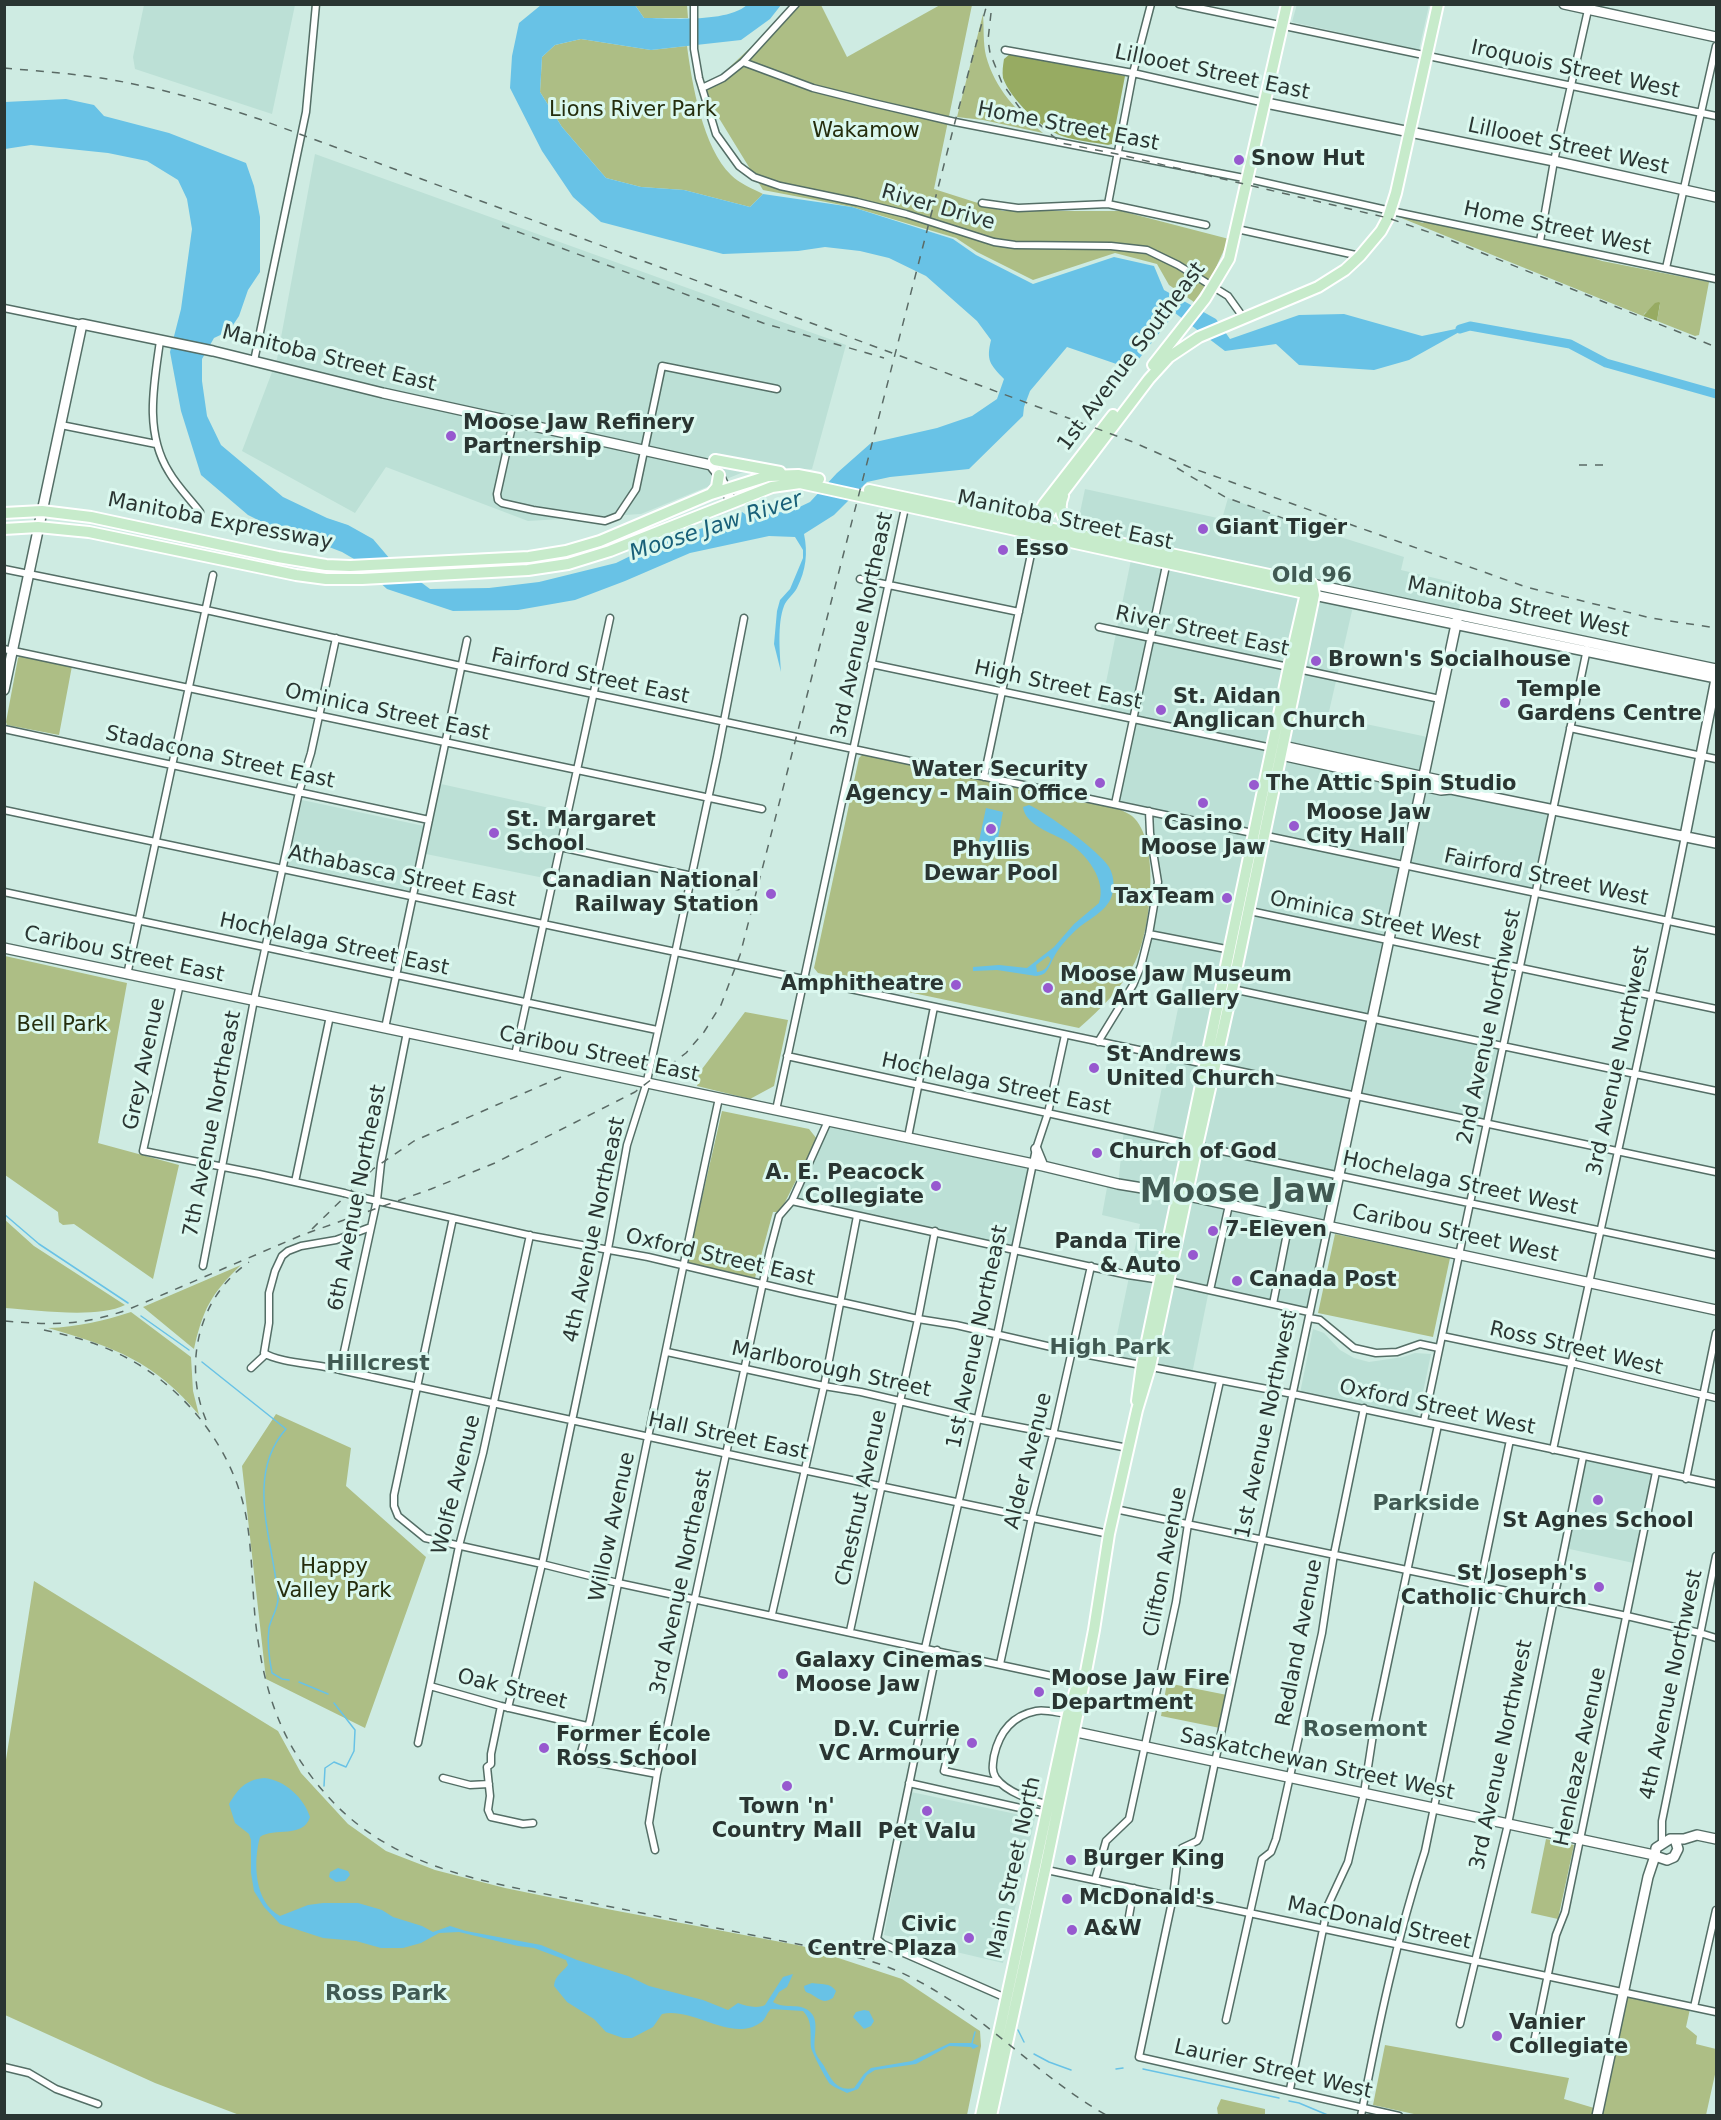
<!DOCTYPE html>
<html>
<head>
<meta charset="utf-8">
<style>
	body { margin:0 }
	#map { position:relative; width:1721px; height:2120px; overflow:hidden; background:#ceebe2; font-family:"DejaVu Sans",sans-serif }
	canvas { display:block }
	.frame { position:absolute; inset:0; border:6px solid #2a3532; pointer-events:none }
</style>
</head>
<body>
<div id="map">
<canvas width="1721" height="2120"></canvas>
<div class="frame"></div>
</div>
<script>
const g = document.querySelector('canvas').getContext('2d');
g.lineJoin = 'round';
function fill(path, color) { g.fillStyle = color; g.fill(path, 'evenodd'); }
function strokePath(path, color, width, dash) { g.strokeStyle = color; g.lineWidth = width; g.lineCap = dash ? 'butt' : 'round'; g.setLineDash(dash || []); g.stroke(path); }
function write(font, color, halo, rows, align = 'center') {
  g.font = font + ' "DejaVu Sans",sans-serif'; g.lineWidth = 6; g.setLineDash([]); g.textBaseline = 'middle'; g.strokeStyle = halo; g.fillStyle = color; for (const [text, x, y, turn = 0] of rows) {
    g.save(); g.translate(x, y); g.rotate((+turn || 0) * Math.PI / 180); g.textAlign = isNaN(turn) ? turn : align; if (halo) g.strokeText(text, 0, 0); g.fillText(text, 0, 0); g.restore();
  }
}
const built = new Path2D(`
	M1297,4H1429V5L1419,50L1292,22Z
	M144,5H295L272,114L135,69L133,57Z
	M315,154L846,345L812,469L741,473L641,514L528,521L386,467L355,513L242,451L277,359Z
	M1085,489L1222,519L1228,498L1302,525L1404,557L1401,570L1464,585L1458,615L1076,531Z
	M1132,555L1306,593L1142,1365L1112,1359L1140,1224L1102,1215L1108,1182L1118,1184L1124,1130L1152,1136L1185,974L1142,962L1158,882L1149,812L1115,804L1133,719L1100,712Z
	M1314,595L1354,602L1328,716L1432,738L1422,786L1553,810L1535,892L1405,864L1372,1019L1503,1047L1486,1124L1356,1097L1309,1312L1209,1290L1192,1374L1150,1367Z
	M441,784L563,811L549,879L426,854Z
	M302,800L424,826L410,891L288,865Z
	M828,1121L1034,1164L1014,1250L792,1201Z
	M1313,1329L1324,1333L1340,1350L1354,1358L1369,1362L1403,1357L1415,1353L1431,1354L1418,1416L1300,1393Z
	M1583,1457L1656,1472L1638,1564L1565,1548Z
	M911,1792L1035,1818L1003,1963L884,1935Z`);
const green = new Path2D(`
	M635,5H687L688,18H644Z
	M796,5H821L847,57L940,5H972L934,189L1003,211H1121L1229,239L1212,276L1194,302L1169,285L1157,264L1115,253L1033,280L977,252L956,238L852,207L763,190L703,92Z
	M983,14C984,28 983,43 986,56C995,89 1017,112 1043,133L983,120L957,117Z
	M581,39L651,50L687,46C692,84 703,148 731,175C739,183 753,189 763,194L750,207L684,190L641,187L606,178L562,127L540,92L542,57L555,45Z
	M1396,214L1423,223L1427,220L1470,231L1577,253L1602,261L1709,282L1699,335L1695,336L1657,321L1660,304L1645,313L1643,316L1394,215Z
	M21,655L72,666L59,735L7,725L6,722L18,658Z
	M863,754L1119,809C1123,811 1128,813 1132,816C1161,840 1151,931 1135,962C1122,988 1101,1009 1079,1028L818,973L814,968L859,758Z
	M5,956L127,983L98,1143L179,1165L153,1279L74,1224L63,1225L59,1222L58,1212L5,1175Z
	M745,1012L788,1020L774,1086L750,1099L697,1086L699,1073Z
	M722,1111L809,1129L817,1139L780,1212H773L755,1278L687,1263Z
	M4,1219L34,1246L125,1305C97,1319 36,1310 5,1308Z
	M1335,1234L1450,1258L1433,1337L1318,1313Z
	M241,1265C211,1294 203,1309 194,1349L143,1307Z
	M131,1312L191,1357L193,1391L199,1415C154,1361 114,1347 48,1328C78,1327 103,1321 131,1312Z
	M276,1414L351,1448L346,1486L426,1557L365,1728L266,1679L242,1466Z
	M34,1581L278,1731L301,1773L348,1824L386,1851L435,1870L505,1888L607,1909L802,1946L902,1979L980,2031L981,2046L967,2115L242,2116L155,2083L5,2015V1766Z
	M1167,1683L1227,1695L1220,1728L1161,1716Z
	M1546,1839L1574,1845L1558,1919L1531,1913Z
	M1625,1995L1690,2009L1686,2027L1697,2036L1696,2044L1716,2049V2070L1706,2115L1599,2116Z
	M1385,2045L1569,2078L1564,2099L1594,2108L1592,2115L1423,2116L1373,2105Z
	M1221,2099L1265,2109V2115H1218L1217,2108Z`);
const forest = new Path2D(`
	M1010,54L1125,76L1112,144L1108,145C1093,142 1076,141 1062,136C1041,129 1010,98 1003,78C1002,72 1003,65 1004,59Z
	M1659,302L1660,303L1657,321L1643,316L1655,303Z`);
const water = new Path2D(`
	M541,5H635L644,18C671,18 726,23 747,5H781L770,19L741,40L651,50L581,39L555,45L542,57L540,92L562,127L606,178L641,187L684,190L750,207L763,194L852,207L953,239L976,255L1033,284L1114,257L1154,266L1164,290L1216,319L1230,339L1299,315L1344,314L1422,336L1470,326L1409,360L1374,370L1299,365L1276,344L1225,351L1175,313L1131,369L1067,347L1030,391L1024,407L1023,416L969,469L890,477L867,482L834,515L804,534C808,553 806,570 797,588C794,594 786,600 784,606C777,624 780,653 781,672L774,644L777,611L780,600L790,589L803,558V550L795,537L769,536L690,553L625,581L575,600L518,610L453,611L387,589L354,559L342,552L316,542H302L248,515L201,475L181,411L170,352L181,309L192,229L187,199L178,180L147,161L108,153L31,145L5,149V102L66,99L94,105L104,116L169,133L246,163L254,186L260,217V272L248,290L239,316L229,331L214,338L202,359V381L207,416L221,445L283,497L327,518L348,525L373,539L390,559L430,589L489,588L539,582L616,563L659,542L700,529L742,512L748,516L791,511L810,502L837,473L871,443L937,428L972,416L997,399L1004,379C990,364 986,361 991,340L977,321L926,276L889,258L860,251L825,247L798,251L723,254L601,222L573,197L542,151L510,88L512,56L519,23Z
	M1029,805C1047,813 1098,850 1109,867C1115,877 1115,892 1109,902C1100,916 1082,922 1071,935C1065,941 1058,949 1054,957C1051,962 1049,969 1045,973C1042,975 1040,975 1036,976L997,970L973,971V967L999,965L1027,968L1054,947L1074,924L1099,903C1107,880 1086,853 1066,841C1052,833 1025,825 1023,807ZM1048,956L1051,959C1048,967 1045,971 1037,972L1036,965Z
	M986,808L1003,812L996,849L978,846Z
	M264,1778C285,1780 304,1798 310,1817C303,1839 274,1827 260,1837C253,1862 254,1902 280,1916L308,1905L323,1903H358L382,1910L393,1917L422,1926L433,1932L450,1926L466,1931L541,1945L577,1960L628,1976L649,1986L703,2000L728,2010L738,2003C746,2006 757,2009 765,2005L783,1977L793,1974L787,1987L779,1992L773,2002C785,2010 802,2001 812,2014C819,2023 813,2039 815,2050C816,2056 821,2061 824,2066C831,2079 837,2092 854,2088L864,2074L871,2068L912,2061L950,2043H972L979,2046L973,2049L971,2047L949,2046L916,2064L875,2070L867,2075L858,2089L847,2093C842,2090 835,2088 830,2084C827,2081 811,2051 811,2047C810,2034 813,2021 803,2011L771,2009C766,2013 766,2020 760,2023C731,2043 694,2007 662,2014L653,2027L632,2038H623L606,2032L594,2019L567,2002L554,1986C555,1975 562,1973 568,1965L566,1960L534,1948L518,1946L459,1932L439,1933L421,1943L403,1948H381L356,1941L323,1938L280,1924L264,1907L254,1891L251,1873V1840L249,1834L235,1823L229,1804C238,1789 245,1780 264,1778Z
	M338,1868L348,1871L350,1875L345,1881L336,1882L329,1877L330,1872Z
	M812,1983C821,1985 830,1982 836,1991L833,1998C824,2003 822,2001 814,1996C808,1991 805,1995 804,1986Z
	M864,2010L869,2011L874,2021L871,2026L864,2029L853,2017L856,2012Z`);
const stream = new Path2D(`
	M4,1214L39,1244L128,1303
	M141,1316L189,1350
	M202,1362L286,1429C244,1476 274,1543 278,1597C279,1607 271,1618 269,1628C267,1643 269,1658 272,1673L282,1679L289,1680
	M299,1682L328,1694
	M324,1786L325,1768L334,1762L346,1767L354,1751L355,1730L334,1703
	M1018,2030L1024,2042
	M972,2043L975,2032
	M1034,2054L1049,2062L1071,2070
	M1116,2069L1123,2068
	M1143,2069L1279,2098
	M1289,2101L1299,2103L1330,2116`);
const river = new Path2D(`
	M1460,329L1470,326L1570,344L1606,363L1716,394`);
const street = new Path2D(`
	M694,4V49L699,78L716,134L739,166L754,177L780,186L857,202L906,214L994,242L1015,245L1111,246L1147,250L1178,265L1228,296L1243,317
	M1179,4L1716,116
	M1005,50L1133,73L1265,103
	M743,62L813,88L873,103L955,122L1249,179L1391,211L1716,279
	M702,88L723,78L743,62L796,4
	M982,203L1018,208L1108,204L1206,225
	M1108,204L1133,73L1151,4
	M1237,229L1360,256
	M1540,241L1554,161L1588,10
	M1666,268L1716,46
	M4,308L82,324
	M160,341C154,384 144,432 169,472C177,486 190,499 200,512
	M254,361L306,112L316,4
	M513,422L497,494L498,500L502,503L533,510L605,521L618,516L636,489L662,366L777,389
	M61,425L156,444
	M4,569L206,610L461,666L1170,816
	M860,579L1019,612
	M1099,627L1440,699
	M4,649L762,809
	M871,664L1272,748
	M1570,728L1716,759
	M4,729L429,820
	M984,777L1035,535
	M1115,804L1167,561
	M4,810L1716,1172
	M1172,816L1716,931
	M560,847L738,886
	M4,892L657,1030
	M1245,910L1716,1009
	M1149,934L1231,950
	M127,975L213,575
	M180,984L143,1151L259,1174L344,1193
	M1232,989L1716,1091
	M385,1028L467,640
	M407,1032L381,1163L377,1200L340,1370L765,1462L1109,1534
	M1098,1042L1133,985L1141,966L1149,934L1158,882L1150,833L1149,811
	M515,1055L610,618
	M787,1056L1189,1144L1716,1255
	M776,1110L906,503
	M908,1137L934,1007
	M295,1182L330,1016
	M351,1195L532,1236L648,1257L800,1293L918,1319L956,1325L1073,1352L1293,1394L1716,1484
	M792,1201L1128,1275L1168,1281L1309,1312
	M453,1218L394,1495V1506L398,1516L425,1538L542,1564L618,1583L1080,1682
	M1328,1226L1199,1838L1197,1841L1182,1848L1178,1855L1173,1897L1139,2057L1399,2116
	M203,1266L254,1000L299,792L311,753L336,638
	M1210,1290L1229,1205
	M1273,1304L1290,1218
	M1309,1318L1320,1320L1354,1348L1376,1353L1397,1352L1420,1344L1439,1348
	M1442,1336L1571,1363L1716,1398
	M667,1352L824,1386L861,1392L977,1419L1128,1448
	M251,1368L266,1354
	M340,1370C320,1364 279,1363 264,1353L269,1323V1293L275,1271L282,1256L288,1251L301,1246L336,1240L371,1227
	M1424,1421L1587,649
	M1553,1450C1596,1245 1644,1042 1685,836
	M1686,1479L1716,1333
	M1115,1509L1627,1616L1700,1633L1716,1638
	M772,1614L824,1386L857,1216
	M850,1631L918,1319L935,1231
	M925,1648L997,1335L1036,1149L1048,1113L1065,1035
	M937,1650L877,1939L883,1944L1006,1998
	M1000,1664L1032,1517L1053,1435L1091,1266
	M430,1686L501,1706L587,1726
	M501,1706L491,1754V1764L487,1767L490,1796L488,1810L491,1817L523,1824L533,1823
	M508,1708L542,1564L608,1249L627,1145L646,1085L667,991L717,757L744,618
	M954,1730L944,1771L1000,1783
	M418,1743L459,1546L483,1453L530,1235
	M657,1774L583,1760L580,1756L590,1720C633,1513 674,1305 719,1098
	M443,1778L470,1785L489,1784
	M909,1783L1047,1814
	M1049,1805C1032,1800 1007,1793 996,1778C991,1771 993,1763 994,1756C999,1733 1011,1716 1036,1711C1045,1709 1058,1713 1068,1714
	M1662,1843V1821L1716,1556
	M655,1850L649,1823L657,1774L770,1250L779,1216L792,1201L828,1121
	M1042,1869L1716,2012
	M1095,1880L1106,1841L1129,1819L1176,1602L1188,1524L1220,1381
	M1128,1922L1134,1888
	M1694,2007L1716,1910
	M1226,2020L1262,1859L1271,1852L1276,1839L1322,1633L1334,1554L1364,1408
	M1460,2024L1508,1824L1583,1457
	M1533,2047L1556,1935L1565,1912L1656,1472
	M4,2067L29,2073L56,2089L98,2104
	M1290,2089L1328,1905L1348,1862L1364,1793L1374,1728L1438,1425
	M1361,2116C1378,2027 1397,1937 1425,1851L1510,1440`);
const secondary = new Path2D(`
	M1564,4L1716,37
	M1266,103L1554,161L1716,197
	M1312,584L1716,669
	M1314,595L1716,678
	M4,690L82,324L213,351L383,393L711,465L719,475L732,503
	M1278,747L1283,746L1443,781L1451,789
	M1277,752L1281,755L1441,790L1451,789L1716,843
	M1685,836L1716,679
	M4,948L1043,1166L1118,1184L1179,1194L1716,1310
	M1036,1149L1043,1166
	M1328,1226L1458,615
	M1067,1730L1654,1855
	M1675,1839L1678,1849L1674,1857L1667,1860L1655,1856L1656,1848L1670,1839H1684L1697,1835L1716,1839
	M1597,2116L1648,1877L1655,1856`);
const primary = new Path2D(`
	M1153,365L1205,299L1229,259L1287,4
	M715,460L780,472
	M869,490L1312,584
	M711,494L717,487L719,475
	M1063,496C1055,515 1069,527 1084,536
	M4,513L42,511L91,517L278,557L326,565L350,566L529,557L566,551L600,541L711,494L768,476L798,475L819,479
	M4,529L38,527L89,532L296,575L326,579H362L528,570L568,564L610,551L772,487L800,483L1314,595
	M1034,532L1032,526L1044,504L1113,415
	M1037,533L1058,499L1149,379L1169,357L1199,337L1318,287L1345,270L1360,256L1381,231L1388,218L1396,193L1438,4
	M1137,1401L1142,1365L1289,667L1306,593L1309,589
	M981,2116L1068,1714L1078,1682
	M991,2116L1045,1870L1084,1682L1094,1630L1109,1534L1137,1410L1150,1367L1197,1146L1232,990L1314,595L1312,584`);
const rail = new Path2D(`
	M991,13L988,40L990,53L1002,83L1019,107L1061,143L1117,154L1388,218L1440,236L1716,347
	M4,68C49,72 94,75 138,85C179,93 220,106 259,119L1133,442L1189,467L1526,587L1651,618L1716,628
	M502,226L763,323L884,358
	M1579,465H1607
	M1177,468L1225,497L1302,525
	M312,1229L373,1169L414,1141L561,1077
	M5,1321C55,1325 79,1326 127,1310L302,1235L431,1189L495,1163L635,1092L686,1053L704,1032L721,1005L740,955L955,122L987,4
	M44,1330C73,1336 101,1344 127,1358C186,1389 233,1449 246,1516C252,1549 252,1583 255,1617C263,1691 281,1747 333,1802C396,1868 485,1882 571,1899C633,1911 695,1924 757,1936C800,1945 844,1951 885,1966C971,1998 1029,2072 1108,2116
	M206,1420C183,1365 198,1297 249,1262`);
const streetBridge = new Path2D(`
	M344,1193L351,1195`);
const markers = [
	[1239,160,6,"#9759cf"],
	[451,436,6,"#9759cf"],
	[1203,529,6,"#9759cf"],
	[1003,550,6,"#9759cf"],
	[1316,661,6,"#9759cf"],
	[1505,703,6,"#9759cf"],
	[1161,710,6,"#9759cf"],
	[1100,783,6,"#9759cf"],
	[1254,785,6,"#9759cf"],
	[1203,803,6,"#9759cf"],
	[1294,826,6,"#9759cf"],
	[991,829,6,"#9759cf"],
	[494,833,6,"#9759cf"],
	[771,894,6,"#9759cf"],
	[1227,898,6,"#9759cf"],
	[956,985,6,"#9759cf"],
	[1048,988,6,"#9759cf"],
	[1094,1068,6,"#9759cf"],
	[1097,1153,6,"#9759cf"],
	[936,1186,6,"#9759cf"],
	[1213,1231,6,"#9759cf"],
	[1193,1255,6,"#9759cf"],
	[1237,1281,6,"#9759cf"],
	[1598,1500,6,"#9759cf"],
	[1599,1587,6,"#9759cf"],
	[783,1674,6,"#9759cf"],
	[1039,1692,6,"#9759cf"],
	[972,1743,6,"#9759cf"],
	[544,1748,6,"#9759cf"],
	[787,1786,6,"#9759cf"],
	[927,1811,6,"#9759cf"],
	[1071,1860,6,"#9759cf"],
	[1067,1899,6,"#9759cf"],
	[1072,1930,6,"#9759cf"],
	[969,1938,6,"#9759cf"],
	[1497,2036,6,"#9759cf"]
];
const streetNames = [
	["Iroquois Street West",1575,70,12],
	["Lillooet Street East",1212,73,12],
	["Home Street East",1068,127,11],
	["Lillooet Street West",1568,147,12],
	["River Drive",938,208,16],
	["Home Street West",1557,229,12],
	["1st Avenue Southeast",1132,357,-53],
	["Manitoba Street East",329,359,14],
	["Manitoba Street East",1065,521,12],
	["Manitoba Expressway",220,522,11],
	["Manitoba Street West",1518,608,12],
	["3rd Avenue Northeast",863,625,-78],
	["River Street East",1202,632,12],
	["Fairford Street East",590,677,12],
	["High Street East",1058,686,12],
	["Ominica Street East",387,713,12],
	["Stadacona Street East",220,758,12],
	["Athabasca Street East",402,877,12],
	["Fairford Street West",1546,878,12],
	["Ominica Street West",1375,921,12],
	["Hochelaga Street East",334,945,12],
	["Caribou Street East",124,955,12],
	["2nd Avenue Northwest",1490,1027,-78],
	["Caribou Street East",599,1055,12],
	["3rd Avenue Northwest",1619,1061,-78],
	["Grey Avenue",145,1064,-78],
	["Hochelaga Street East",996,1085,12],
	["7th Avenue Northeast",213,1124,-79],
	["Hochelaga Street West",1460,1184,12],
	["6th Avenue Northeast",358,1198,-79],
	["4th Avenue Northeast",595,1230,-78],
	["Caribou Street West",1455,1234,12],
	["Oxford Street East",720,1258,13],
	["1st Avenue Northeast",978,1337,-78],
	["Ross Street West",1576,1349,13],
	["Marlborough Street",831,1370,12],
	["Oxford Street West",1437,1408,12],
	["1st Avenue Northwest",1267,1425,-78],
	["Hall Street East",728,1437,12],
	["Alder Avenue",1029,1461,-76],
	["Wolfe Avenue",457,1485,-76],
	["Chestnut Avenue",862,1498,-78],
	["Willow Avenue",613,1527,-78],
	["Clifton Avenue",1166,1562,-79],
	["3rd Avenue Northeast",682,1582,-78],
	["Redland Avenue",1300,1643,-79],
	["4th Avenue Northwest",1672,1685,-78],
	["Oak Street",512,1690,14],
	["3rd Avenue Northwest",1502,1755,-78],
	["Henleaze Avenue",1581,1757,-78],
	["Saskatchewan Street West",1317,1765,12],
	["Main Street North",1015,1868,-78],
	["MacDonald Street",1379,1924,12],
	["Laurier Street West",1273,2070,13]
];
const parkNames = [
	["Lions River Park",633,111],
	["Wakamow",866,132],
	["Bell Park",62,1026],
	["Happy",334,1568],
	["Valley Park",334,1592]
];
const poiNames = [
	["Snow Hut",1251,160],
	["Moose Jaw Refinery",463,424],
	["Partnership",463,448],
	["Giant Tiger",1215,529],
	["Esso",1015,550],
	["Brown's Socialhouse",1328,661],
	["Temple",1517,691],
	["Gardens Centre",1517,715],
	["St. Aidan",1173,698],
	["Anglican Church",1173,722],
	["Water Security",1088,771,"right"],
	["Agency - Main Office",1088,795,"right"],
	["The Attic Spin Studio",1266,785],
	["Moose Jaw",1306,814],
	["City Hall",1306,838],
	["St. Margaret",506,821],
	["School",506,845],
	["Casino",1203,825,"center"],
	["Moose Jaw",1203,849,"center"],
	["Phyllis",991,851,"center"],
	["Dewar Pool",991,875,"center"],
	["Canadian National",759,882,"right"],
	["Railway Station",759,906,"right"],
	["TaxTeam",1215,898,"right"],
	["Moose Jaw Museum",1060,976],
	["and Art Gallery",1060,1000],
	["Amphitheatre",944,985,"right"],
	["St Andrews",1106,1056],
	["United Church",1106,1080],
	["Church of God",1109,1153],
	["A. E. Peacock",924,1174,"right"],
	["Collegiate",924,1198,"right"],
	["7-Eleven",1225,1231],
	["Panda Tire",1181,1243,"right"],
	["& Auto",1181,1267,"right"],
	["Canada Post",1249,1281],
	["St Agnes School",1598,1522,"center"],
	["St Joseph's",1587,1575,"right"],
	["Catholic Church",1587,1599,"right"],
	["Galaxy Cinemas",795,1662],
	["Moose Jaw",795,1686],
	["Moose Jaw Fire",1051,1680],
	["Department",1051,1704],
	["D.V. Currie",960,1731,"right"],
	["VC Armoury",960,1755,"right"],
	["Former École",556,1736],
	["Ross School",556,1760],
	["Town 'n'",787,1808,"center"],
	["Country Mall",787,1832,"center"],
	["Pet Valu",927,1833,"center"],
	["Burger King",1083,1860],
	["McDonald's",1079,1899],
	["Civic",957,1926,"right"],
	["Centre Plaza",957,1950,"right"],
	["A&W",1084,1930],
	["Vanier",1509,2024],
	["Collegiate",1509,2048]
];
const waterNames = [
	["Moose Jaw River",716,527,-18]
];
const neighbourhoodNames = [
	["Old 96",1312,576],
	["High Park",1110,1348],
	["Hillcrest",378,1364],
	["Parkside",1426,1504],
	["Rosemont",1365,1730],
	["Ross Park",386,1994]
];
const townNames = [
	["Moose Jaw",1238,1193]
];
fill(built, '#bce0d6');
fill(green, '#adbe85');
fill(forest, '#97ab62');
fill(water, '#68c2e6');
strokePath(stream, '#68c2e6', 1.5);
strokePath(river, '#68c2e6', 9);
strokePath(street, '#546e66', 9);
strokePath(secondary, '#546e66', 12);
strokePath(primary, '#fff', 14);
strokePath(street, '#fff', 6);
strokePath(secondary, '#fff', 9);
strokePath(primary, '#c7ebcb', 10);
strokePath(rail, '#5a6a65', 1.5, [8, 8]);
strokePath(streetBridge, '#546e66', 9, []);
strokePath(streetBridge, '#fff', 6);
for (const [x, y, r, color] of markers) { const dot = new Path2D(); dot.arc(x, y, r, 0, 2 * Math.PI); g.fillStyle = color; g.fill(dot); strokePath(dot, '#dbf8ef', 2); }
write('21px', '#2a3532', '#dbf8ef', streetNames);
write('21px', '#252d0d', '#dbf8ef', parkNames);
write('bold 21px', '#2a3532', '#dbf8ef', poiNames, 'left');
write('italic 22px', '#196079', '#dbf8ef', waterNames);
write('bold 22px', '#415a53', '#dbf8ef', neighbourhoodNames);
write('bold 33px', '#415a53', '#dbf8ef', townNames);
</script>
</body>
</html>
